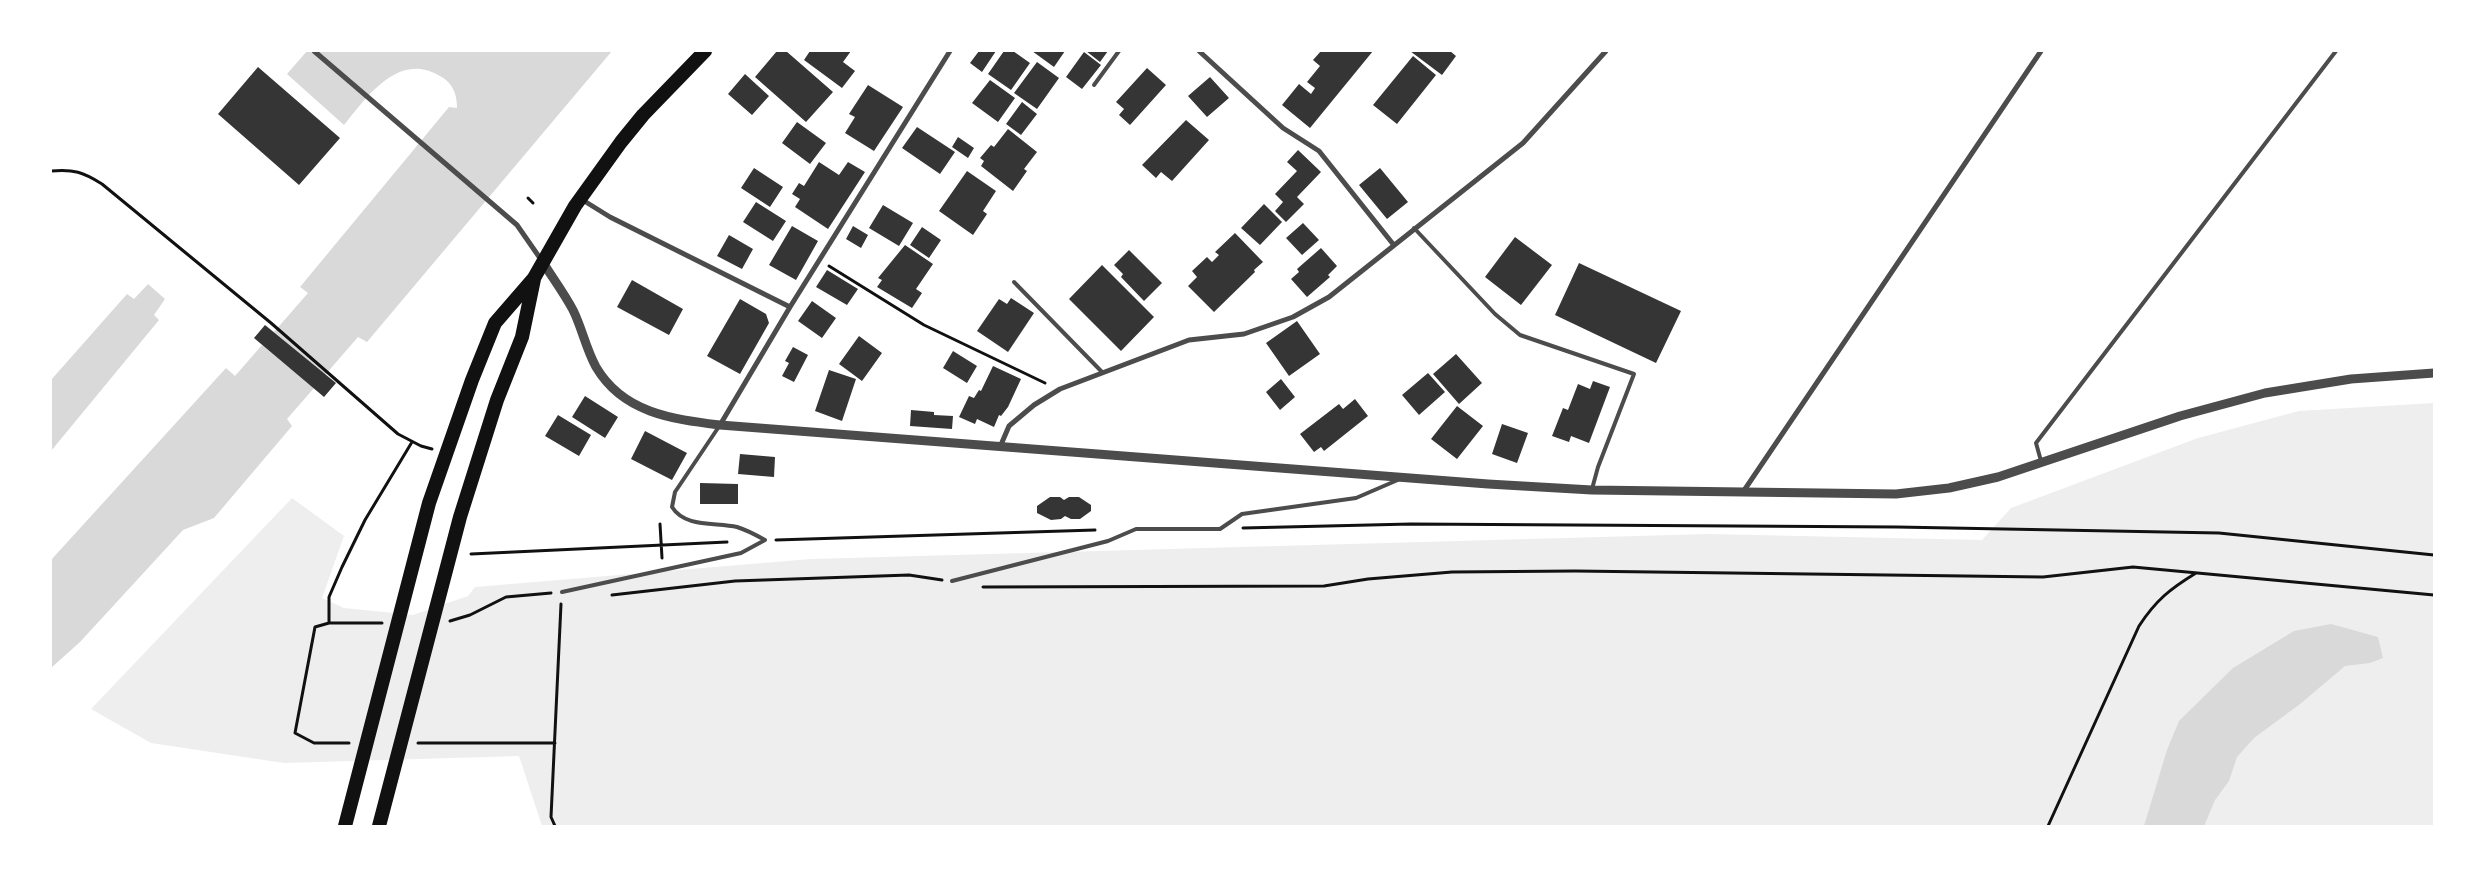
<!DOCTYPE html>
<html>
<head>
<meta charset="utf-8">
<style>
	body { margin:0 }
	#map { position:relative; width:2485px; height:877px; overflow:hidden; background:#fff; font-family:"Open Sans",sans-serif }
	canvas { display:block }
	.frame { position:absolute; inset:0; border:52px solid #fff; pointer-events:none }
</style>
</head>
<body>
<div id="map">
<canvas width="2485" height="877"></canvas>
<div class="frame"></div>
</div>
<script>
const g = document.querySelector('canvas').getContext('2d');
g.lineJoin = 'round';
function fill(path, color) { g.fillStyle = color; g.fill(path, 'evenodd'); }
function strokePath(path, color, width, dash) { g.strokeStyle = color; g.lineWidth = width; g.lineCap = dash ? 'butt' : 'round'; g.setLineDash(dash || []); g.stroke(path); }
const green = new Path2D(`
	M2434,403V826H542L519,756L284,763L151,743L91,709L292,498L344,536L322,598L344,608L413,615L468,596L475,587L811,559L1709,534L1982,540L2011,508L2198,438L2299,411Z`);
const water = new Path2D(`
	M307,51H612L367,342L358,337L325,375L274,332L308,293L300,287L449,107L457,108C457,94 453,83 440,76C398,51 367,97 344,125L287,74Z
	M148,284L165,299L154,315L159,320L51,451V380L127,294L134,299Z
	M262,345L314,388L287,419L292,426L214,518L183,530L80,642L51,668V560L226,368L235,376Z
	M2331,624L2378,637L2383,658L2370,663L2345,666L2300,704L2254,738L2237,757L2229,781L2215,800L2204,826H2144L2167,750L2179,721L2233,668L2294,631Z`);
const building = new Path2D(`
	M777,51H786L833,92L806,122L755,77Z
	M810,51H851L843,62L855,71L842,88L804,60Z
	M979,51H996L982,72L970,63Z
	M1004,51H1013L1030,63L1011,90L988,74Z
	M1032,51H1065L1054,67Z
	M1086,51H1108L1100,62Z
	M1321,51H1373L1310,128L1282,105L1299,84L1311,94L1315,88L1307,82L1320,66L1313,60Z
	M1410,51H1450L1456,56L1442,75Z
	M1084,52L1101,65L1082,89L1066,77Z
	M1413,56L1436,75L1397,124L1373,105Z
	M1037,62L1059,78L1037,109L1014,93Z
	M258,67L340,138L299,185L218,114Z
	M1147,68L1166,85L1130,125L1119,115L1124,109L1116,102Z
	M745,74L769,96L752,115L728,94Z
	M1210,77L1229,98L1207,117L1188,96Z
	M990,80L1015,98L998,122L972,103Z
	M868,85L903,107L874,151L845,133L855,117L849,114Z
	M1022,102L1037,114L1021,135L1006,124Z
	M1186,120L1209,140L1172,181L1161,172L1156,178L1142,165Z
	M797,122L826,143L810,164L782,143Z
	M917,127L955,152L940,174L902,148Z
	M1008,129L1037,152L1024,169L1027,171L1013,191L981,166L984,161L980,158L991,145L994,147Z
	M958,137L974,148L968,158L952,147Z
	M1298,150L1321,172L1297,197L1304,204L1286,222L1275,211L1283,202L1275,194L1297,171L1287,162Z
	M819,162L839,175L848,162L865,172L828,229L795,207L800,199L792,194L799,183L804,186Z
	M754,168L783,187L770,207L741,188Z
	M1380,168L1408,202L1387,219L1359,185Z
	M967,171L996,191L983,211L987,214L973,235L939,211Z
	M756,202L786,221L773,241L743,222Z
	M1264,204L1282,222L1260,245L1241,228Z
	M883,205L913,223L899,246L869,228Z
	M1303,223L1319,240L1302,255L1286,238Z
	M792,226L818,241L796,280L769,265Z
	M853,226L868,235L861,248L846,239Z
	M922,227L941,240L929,258L910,245Z
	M1235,233L1263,262L1254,270L1255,272L1214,312L1188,286L1197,277L1192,271L1207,257L1212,262L1219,255L1215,252Z
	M729,235L753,249L742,269L717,256Z
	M1515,237L1552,265L1521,305L1485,277Z
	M905,245L933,264L916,289L922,293L912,308L877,287L882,280L878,278Z
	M1321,248L1337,266L1328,275L1330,277L1307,297L1291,279L1299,272L1297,269Z
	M1129,250L1162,283L1144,301L1121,277L1123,274L1114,265Z
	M1579,263L1681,311L1656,363L1555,315Z
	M1102,265L1154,317L1121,351L1069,299Z
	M827,270L858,289L847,305L816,287Z
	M632,280L683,309L669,335L617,307Z
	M1011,298L1034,313L1008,352L977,331L999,299L1007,304Z
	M740,299L766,314L769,323L740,374L707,356Z
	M812,301L836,318L822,338L798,321Z
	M1297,321L1320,354L1289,376L1266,343Z
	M265,325L336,383L324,397L254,338Z
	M859,336L882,353L862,381L839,364Z
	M793,347L808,355L794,382L782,376L789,363L785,361Z
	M953,351L977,366L967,383L943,368Z
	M1456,354L1482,383L1459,404L1433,374Z
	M993,366L1021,379L1008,407L1001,416L999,415L994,427L977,419L975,424L959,417L969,396L974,398L979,390L981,391Z
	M829,370L856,379L842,421L815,411Z
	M1428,373L1445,392L1419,415L1402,395Z
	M1281,379L1295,397L1280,410L1266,392Z
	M1593,381L1610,387L1589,443L1571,436L1569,442L1552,436L1563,408L1568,410L1578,384L1590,389Z
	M585,396L618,417L605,438L572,417Z
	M1355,399L1368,416L1324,451L1321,447L1314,452L1300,434L1339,404L1343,409Z
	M1457,406L1483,426L1457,459L1431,439Z
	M911,410L934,412V415L953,416L952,429L910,426Z
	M558,415L591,435L579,456L545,436Z
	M1502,424L1528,433L1517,463L1492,454Z
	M645,431L687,453L672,480L631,459Z
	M740,454L775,457L774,477L738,474Z
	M700,483L738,484V504H700Z
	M1050,497H1060L1064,500L1069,497H1079L1091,505V511L1080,519H1071L1065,516L1061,519L1051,520L1037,513V506Z`);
const path = new Path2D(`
	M51,171C74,169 83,172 102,184L271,323L398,434L421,446L432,449
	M528,198L533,203
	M829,266L924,325L1045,383
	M660,524L662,558
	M1243,528L1411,524L1897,527L2219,533L2434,555
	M776,540L1095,530
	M471,554L727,542
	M983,587L1324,586L1368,579L1452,572L1575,571L2043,577L2133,567L2434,595
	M612,595L735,581L909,575L942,580
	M450,621L470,615L506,597L551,593
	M329,623V597L342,567L365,520L412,442
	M349,743H314L295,733L315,627L329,623H382
	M418,743H555
	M555,826L551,817L561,604
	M2048,826L2139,626C2156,600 2170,589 2196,573`);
const service = new Path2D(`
	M1094,85L1119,51
	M1414,228L1495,314L1520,335L1634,374L1598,467L1592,489
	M1014,282L1102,372
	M720,425L675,492L672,507C685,528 716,522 737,527C747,530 756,535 765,540
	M2041,461L2036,443L2336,51
	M952,581L1108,541L1136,529H1220L1242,514L1356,498L1400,479
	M562,592L741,553L765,540`);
const minor = new Path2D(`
	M314,51L517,225L542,261
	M1199,51L1283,128L1319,151L1393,244
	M581,199L610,217L790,307
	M720,425L790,307L950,51
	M1000,447L1009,426L1034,405L1060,389L1189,340L1244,334L1293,317L1329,297L1523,143L1606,51
	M1743,492L2041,51`);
const tertiary = new Path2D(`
	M542,261C552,277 564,293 573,310C582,328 586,349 596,367C623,413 672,419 720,425L1488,484L1592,490L1896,494L1949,488L1998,477L2180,416L2265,393L2351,379L2434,373`);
const trunk = new Path2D(`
	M345,826L429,503L472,380L495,323L534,278L575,206L621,142L643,115L705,51
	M379,826L460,517L497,400L522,337L534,279`);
fill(green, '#eee');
fill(water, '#d9d9d9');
fill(building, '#353535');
strokePath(path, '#111', 3);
strokePath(service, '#4c4c4c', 4);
strokePath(minor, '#4c4c4c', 5);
strokePath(tertiary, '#4c4c4c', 9);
strokePath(trunk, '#111', 14);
</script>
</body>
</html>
